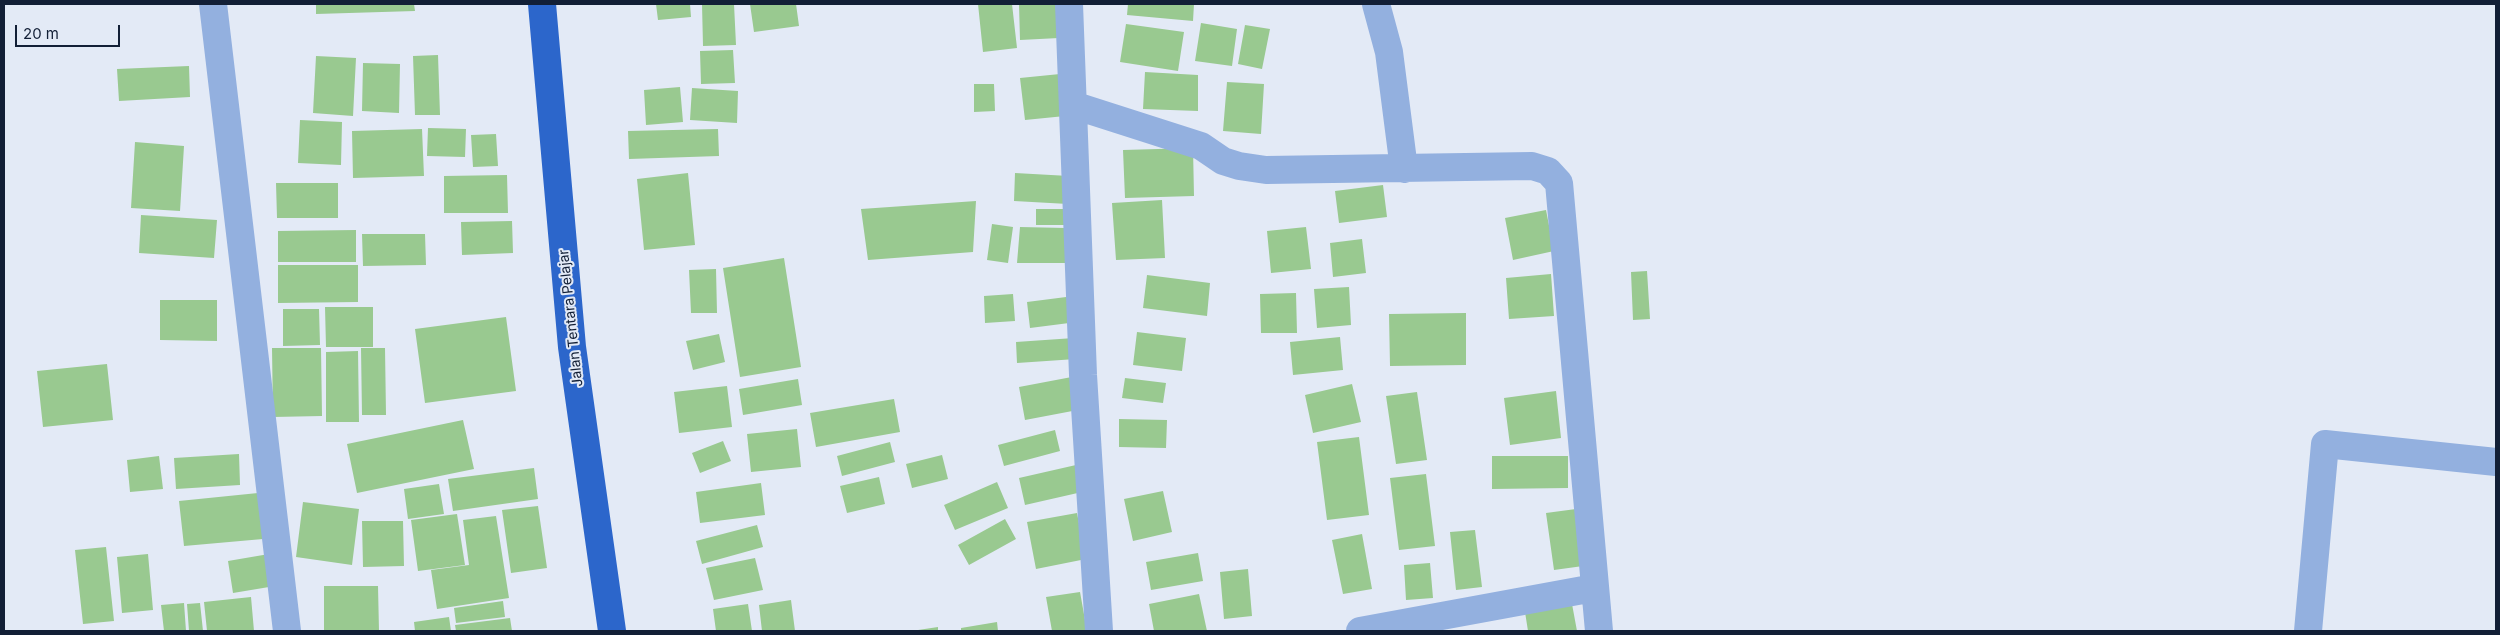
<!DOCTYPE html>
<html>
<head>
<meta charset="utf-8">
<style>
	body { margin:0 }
	#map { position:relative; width:2500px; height:635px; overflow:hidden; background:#e3eaf6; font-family:Inter,sans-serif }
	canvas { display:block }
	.frame { position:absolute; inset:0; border:5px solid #121f36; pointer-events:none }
	.scale { position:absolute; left:15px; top:25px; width:105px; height:22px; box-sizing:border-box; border:2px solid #121f36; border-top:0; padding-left:6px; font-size:15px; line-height:18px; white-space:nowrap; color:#121f36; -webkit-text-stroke:4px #e3eaf6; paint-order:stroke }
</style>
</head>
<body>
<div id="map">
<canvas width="2500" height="635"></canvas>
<div class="frame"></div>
<div class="scale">20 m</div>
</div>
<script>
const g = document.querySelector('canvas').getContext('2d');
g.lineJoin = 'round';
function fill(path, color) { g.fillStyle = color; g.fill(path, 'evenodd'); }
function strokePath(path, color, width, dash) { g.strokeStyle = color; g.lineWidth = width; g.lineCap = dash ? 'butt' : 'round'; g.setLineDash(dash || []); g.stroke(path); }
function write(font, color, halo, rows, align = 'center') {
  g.font = font + ' Inter,sans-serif'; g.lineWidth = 4; g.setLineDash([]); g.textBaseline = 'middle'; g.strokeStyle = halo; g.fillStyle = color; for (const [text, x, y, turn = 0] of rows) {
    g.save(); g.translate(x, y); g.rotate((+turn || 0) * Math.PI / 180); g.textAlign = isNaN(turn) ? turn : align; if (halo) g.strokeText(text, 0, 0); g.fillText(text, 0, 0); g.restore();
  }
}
const building = new Path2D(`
	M316,4H414L415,11L316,14Z
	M656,4H690L691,17L658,20Z
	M702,4H734L736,45L703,46Z
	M750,4H796L799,26L754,32Z
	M978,4H1012L1017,48L983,52Z
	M1019,4H1057L1059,38L1020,40Z
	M1128,4H1194L1193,21L1127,15Z
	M1201,23L1237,29L1232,66L1195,61Z
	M1126,24L1184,32L1178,71L1120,62Z
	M1245,25L1270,29L1262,69L1238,64Z
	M733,50L735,83L701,84L700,51Z
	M438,55L440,115H415L413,56Z
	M316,56L356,58L353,116L313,113Z
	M363,63L400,64L399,113L362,111Z
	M189,66L190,97L119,101L117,69Z
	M1145,72L1198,75V111L1143,109Z
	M1060,74L1065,116L1025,120L1020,78Z
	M1227,82L1264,84L1261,134L1223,131Z
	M974,84H994L995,111L974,112Z
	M680,87L683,122L646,125L644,90Z
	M692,88L738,91L737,123L690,120Z
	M300,120L342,122L341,165L298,163Z
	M428,128L466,129L465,157L427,156Z
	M422,129L424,176L353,178L352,131Z
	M718,129L719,156L629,159L628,131Z
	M496,134L498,166L473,167L471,135Z
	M135,142L184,146L180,211L131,208Z
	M1193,148L1194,196L1125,198L1123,150Z
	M688,173L695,245L644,250L637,179Z
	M1015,173L1069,176L1068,204L1014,201Z
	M507,175L508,213H444V176Z
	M276,183H338V218H277Z
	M1383,185L1387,217L1339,223L1335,191Z
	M1162,200L1165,258L1116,260L1112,203Z
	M976,201L973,252L868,260L861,209Z
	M1036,209H1068V225H1036Z
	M1546,210L1554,251L1513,260L1505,218Z
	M141,215L217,220L214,258L139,253Z
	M512,221L513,253L462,255L461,222Z
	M992,224L1013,227L1008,263L987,260Z
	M1020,227L1066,228L1065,263H1017Z
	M1306,227L1311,269L1271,273L1267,231Z
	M356,230V262H278V231Z
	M362,234H425L426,265L363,266Z
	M1362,239L1366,273L1333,277L1330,243Z
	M784,258L801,367L740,377L723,268Z
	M278,265H358V302L278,303Z
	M716,269L717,313H691L689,270Z
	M1647,271L1650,319L1633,320L1631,272Z
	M1551,274L1554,316L1509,319L1506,278Z
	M1147,275L1210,283L1207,316L1143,308Z
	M1349,287L1351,325L1317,328L1314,289Z
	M1296,293L1297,333H1261L1260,294Z
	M1013,294L1015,321L985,323L984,296Z
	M1074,296L1077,322L1030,328L1027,302Z
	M160,300H217V341L160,340Z
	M325,307H373V347H326Z
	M283,309H319L320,345L283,346Z
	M1466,313V365L1390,366L1389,314Z
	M506,317L516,391L425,403L415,329Z
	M1137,332L1186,338L1182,371L1133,365Z
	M719,334L725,362L693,370L686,341Z
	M1340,337L1343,370L1293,375L1290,342Z
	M1074,338L1076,359L1017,363L1016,342Z
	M272,348H321L322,416L273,417Z
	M361,348H385L386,415H362Z
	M358,351L359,422H326V352Z
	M107,364L113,420L43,427L37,371Z
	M1077,376L1083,409L1025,420L1019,387Z
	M1125,378L1166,383L1163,403L1122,398Z
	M798,379L802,405L743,415L739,389Z
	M1352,384L1361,422L1313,433L1305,395Z
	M727,386L732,427L679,433L674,392Z
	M1556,391L1561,438L1510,445L1504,398Z
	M1417,392L1427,460L1396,464L1386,396Z
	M894,399L900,432L816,447L810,413Z
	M1119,419L1167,420L1166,448L1119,447Z
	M463,420L474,469L357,493L347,444Z
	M797,429L801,467L751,472L747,434Z
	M1055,430L1060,451L1004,466L998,445Z
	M1359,437L1369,515L1327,520L1317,442Z
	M723,441L731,461L700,473L692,453Z
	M890,442L895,462L842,476L837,456Z
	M239,454L240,485L176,489L174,458Z
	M942,455L948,479L912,488L906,464Z
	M159,456L163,489L130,492L127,460Z
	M1492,456H1568V488L1492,489Z
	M1076,465L1082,492L1025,505L1019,478Z
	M534,468L538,499L453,511L448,479Z
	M1426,474L1435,546L1399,550L1390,478Z
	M879,477L885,504L847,513L840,486Z
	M997,482L1008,508L955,530L944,505Z
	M761,483L765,515L700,523L696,492Z
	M439,484L444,514L408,519L404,489Z
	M1163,491L1172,532L1133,541L1124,499Z
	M258,493L263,539L184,546L179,501Z
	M303,502L359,509L352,565L296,557Z
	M538,506L547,568L511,573L502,510Z
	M1576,509L1583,566L1554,570L1546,513Z
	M1077,513L1086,559L1036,569L1027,522Z
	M457,514L465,565L418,571L411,520Z
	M496,516L509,598L437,609L431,570L469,565L463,520Z
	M1005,519L1016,539L969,565L958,545Z
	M362,521H403L404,566L363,567Z
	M757,525L763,547L702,564L696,541Z
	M1475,530L1482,587L1456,590L1450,532Z
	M1362,534L1372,589L1343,594L1332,540Z
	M106,547L114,621L83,624L75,550Z
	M1198,553L1203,581L1151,590L1146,562Z
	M148,554L153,610L122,613L117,557Z
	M269,554L275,586L233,593L228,561Z
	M755,558L763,590L714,600L706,568Z
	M1430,563L1433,598L1406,600L1404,565Z
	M1248,569L1252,616L1224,619L1220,572Z
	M324,586H378L379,631H324Z
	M1080,592L1087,631H1052L1046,597Z
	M1199,594L1207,631H1154L1149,604Z
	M251,597L254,631H207L204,602Z
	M791,600L795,631H762L759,605Z
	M503,601L505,617L456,623L454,608Z
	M184,603L186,631H164L161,605Z
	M200,603L203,631H189L187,604Z
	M748,604L752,631H716L713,609Z
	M1572,604L1577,631H1528L1525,612Z
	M449,617L451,631H415L414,622Z
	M510,618L512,631H456L455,625Z
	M997,622L998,631H961V628Z
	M938,627V631H918V630Z`);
const street = new Path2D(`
	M213,4L287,631
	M1069,4L1083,375L1099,631
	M1376,4L1389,52L1404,169
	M1073,105L1201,146L1223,161L1239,166L1266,170L1532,166L1548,171L1559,183L1599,631
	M1360,631L1594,588
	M2308,631L2325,444L2496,462`);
const highway = new Path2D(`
	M542,4L572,347L612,631`);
const streetNames = [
	["Jalan Tentara Pelajar",571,318,-96]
];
fill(building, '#99c990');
strokePath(street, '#93b0df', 28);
strokePath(highway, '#2c66cb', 28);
write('14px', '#121f36', '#e3eaf6', streetNames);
</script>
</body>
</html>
